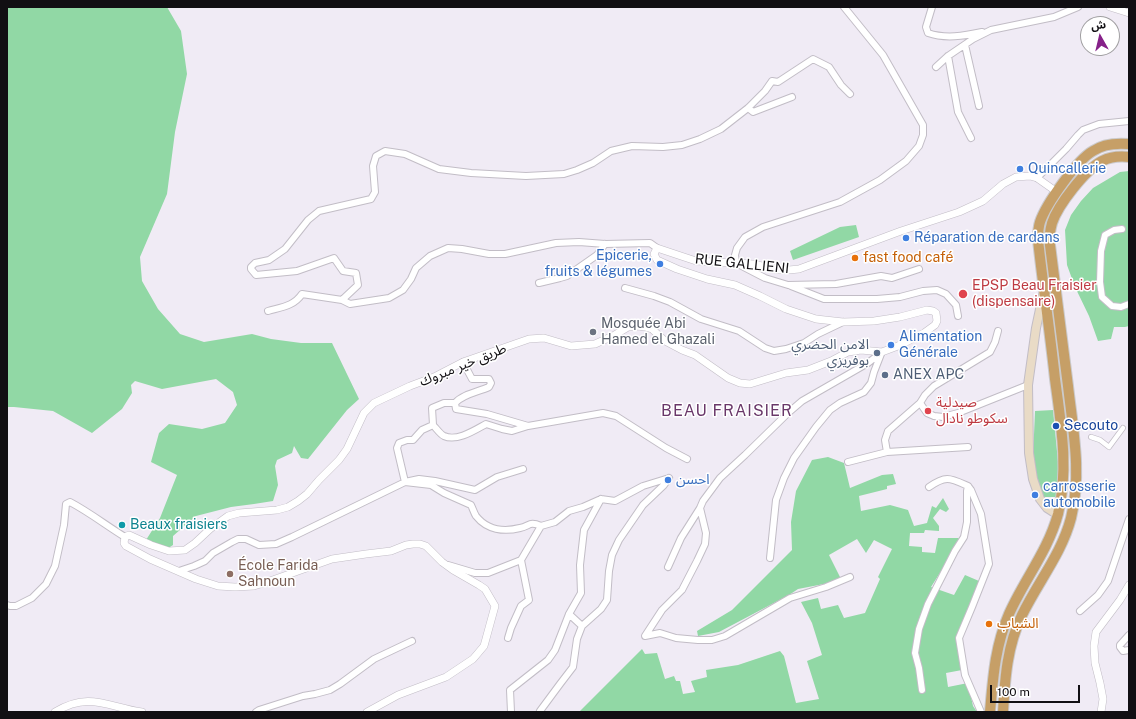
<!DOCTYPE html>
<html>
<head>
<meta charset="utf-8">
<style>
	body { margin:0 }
	#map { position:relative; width:1136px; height:719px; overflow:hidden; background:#f0ebf5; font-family:"Public Sans","Noto Sans Arabic",sans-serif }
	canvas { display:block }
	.frame { position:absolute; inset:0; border:8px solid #110f13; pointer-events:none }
	.north { position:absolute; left:1080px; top:16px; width:40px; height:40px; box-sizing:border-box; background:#fff; border:1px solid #a09fa1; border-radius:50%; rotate:352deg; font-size:11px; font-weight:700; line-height:16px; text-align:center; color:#110f13 }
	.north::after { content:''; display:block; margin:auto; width:14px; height:18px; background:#862189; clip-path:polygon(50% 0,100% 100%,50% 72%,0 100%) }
	.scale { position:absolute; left:990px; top:685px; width:90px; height:18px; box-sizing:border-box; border:2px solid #110f13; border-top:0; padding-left:5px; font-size:12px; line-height:14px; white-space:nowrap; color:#110f13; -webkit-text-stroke:3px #fff; paint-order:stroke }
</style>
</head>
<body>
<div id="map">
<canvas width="1136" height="719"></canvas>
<div class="frame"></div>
<div class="north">ش</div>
<div class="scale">100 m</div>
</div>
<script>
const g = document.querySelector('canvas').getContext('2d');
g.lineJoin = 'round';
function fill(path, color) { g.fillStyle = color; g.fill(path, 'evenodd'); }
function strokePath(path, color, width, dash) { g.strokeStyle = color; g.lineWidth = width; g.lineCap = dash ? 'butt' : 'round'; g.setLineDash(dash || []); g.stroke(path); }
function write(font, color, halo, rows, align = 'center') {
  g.font = font + ' "Public Sans","Noto Sans Arabic",sans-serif'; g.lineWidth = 3; g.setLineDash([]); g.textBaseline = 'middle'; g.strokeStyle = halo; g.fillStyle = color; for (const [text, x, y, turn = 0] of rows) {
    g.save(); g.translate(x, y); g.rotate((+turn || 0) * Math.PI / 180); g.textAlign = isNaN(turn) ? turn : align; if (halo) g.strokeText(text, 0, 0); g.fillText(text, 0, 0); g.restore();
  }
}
const green = new Path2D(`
	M7,7H167L181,31L187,74L175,132L167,194L140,257L142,281L158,309L180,334L204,342L252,334L271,339L301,343H332L359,399L347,410L308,459L301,458L294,446L292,453L277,460L275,466L278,485L273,501L254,504L231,507L196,516L173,536V545L167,549L146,540L160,518L177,475L151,462L159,433L169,424L202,429L225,423L237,405L233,392L216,379L162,389L135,381L131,385L132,393L122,409L92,433L53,411L14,407H7Z
	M1129,171V326L1125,327H1114L1111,339L1098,341L1089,316L1075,287L1067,265L1065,230L1071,215L1081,201L1093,188L1120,172Z
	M856,225L859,237L793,260L790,251L840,227Z
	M1053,410L1059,472L1057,497H1042L1036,480L1033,458L1035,411Z
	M828,457L844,463L850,488L882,475L893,474L896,484L887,486V489L859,496L861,511L890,505L908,510L914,526L927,523L932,506L936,508L943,498L949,509L946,512L940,509L933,518L939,526V531L925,530L924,533H910L909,546L922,547V552L935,553L938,538H959L953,552L931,587L954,595L965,575L979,581L960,642L962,670L946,673L948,687L968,683L973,706L977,712H579L642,649L645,654L657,653L665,679L674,676L676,681H680L683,694L695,692L691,681L707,677L706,670L738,665L780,651L784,656L796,703L819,699L807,661L822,655L812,623L801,602L818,598L821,609L838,605L844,618L865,613L880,579L878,577L892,549L874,540L866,553L857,539L829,555L841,579L829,583L798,589L789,595L719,632L698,636L697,631L732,610L792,550L791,522L796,491L812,460Z`);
const pedestrian = new Path2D(`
	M1091,437L1100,440L1109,447L1123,428`);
const minor = new Path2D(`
	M844,7L883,55L923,125V135L919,146L906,161L880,180L840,202L763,227L745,237L737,248L735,255L736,263L765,278L788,285L836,284L881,276L892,278L919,269
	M932,7L926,27L928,33C945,39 964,36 982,32
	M965,45L979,106
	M948,56L958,112L971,138
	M936,67L948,56L973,39L991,30L1054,17L1078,7
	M748,108L753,112L792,97
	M1037,178L1066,149L1078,135L1083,130L1099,124L1129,121
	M1122,229L1114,230L1105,235L1101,251L1100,282L1102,297L1112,306L1121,307L1129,304
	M539,283L560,278L567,276L597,255L605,244
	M791,286L824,299H877L900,297L923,291L937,290L946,294L956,305L958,316
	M625,288L654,296L670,302L701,319L739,331L765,348L774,351L786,349L804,343L818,334L843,322
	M342,300L358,285L356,273L343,271L334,258L297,271L256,275L251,269V267L255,263L269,260L285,249L308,220L319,211L371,199L375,192L373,166L376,156L385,151L405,154L439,169L471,173L526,176L564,174L577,170L593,163L611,151L632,146L663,147L682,145L700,139L721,129L748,108L765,91L772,81L778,82L813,59L829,67L841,85L850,94
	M268,311C282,307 294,306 302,294L342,300L350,304L389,298L403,290L411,279L416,268L430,256L448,248L462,249L489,254H505L556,243L579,242L605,244L650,243L657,248
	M998,331L995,342L990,352L934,386L925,395L920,403L927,413L934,416L943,417L958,413L1028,385
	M463,362L472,379H489L491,383L489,387C478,392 463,394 455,403L456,409L487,414L528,426
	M433,425L432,408L444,403H455
	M887,452L885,440L888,431L920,403
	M848,462L887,452L968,447
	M523,469L497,477L475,490L435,481L419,479L405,482L397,448L399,443L407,440H413L422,430L433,425C436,428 440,434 444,436C457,442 475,430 486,424L502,429L512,431L528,426L603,413L616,416L666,448L687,459
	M929,487C946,475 950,478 968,486
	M770,558L776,500L784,478L794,458L816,427L830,410L840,403L864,392L871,383L874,372L881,354
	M448,565L475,573H488L521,560
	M668,567L681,538L700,508
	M179,571L194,566L205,561L213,553L232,542L238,539H246L259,545L276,544L292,537L405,482L431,485L444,493L471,505C473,509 474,513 476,516C487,530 504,532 520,528C530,526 529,521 541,526
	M850,577L826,587L790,598L725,636L712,640H698L676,638L660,633L645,636L662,610L682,590L697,561L705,544L706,533L700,508L703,501L720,478L745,455L788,413L802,401L868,363L882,352
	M7,605L10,606H16L32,598L46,584L55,566L64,525L66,504L70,502C89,512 107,526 125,537
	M1080,611L1098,595L1108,581L1129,519
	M569,614L582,626
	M1129,635L1120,645V647L1123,651L1129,650
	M508,638L511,628L521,606L529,600L521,560L541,526L555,522L569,511L583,507L601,499L615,501L643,486L669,478
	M922,690L919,668L915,653L919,629L928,604L955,551L964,537L967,522V491L968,486L971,490L981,514L989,564L972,607L959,638L965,675L981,712
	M540,711L560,684L573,667L577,639L582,626L601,609L607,600L609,571L612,555L619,540L643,505L664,485L669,478
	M256,712L259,710L303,696L315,694L330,690L340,684L374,659L412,641
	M511,712L510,690L548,660L555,650L569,614L581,593L580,565L584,530L601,499`);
const tertiary = new Path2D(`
	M1110,7L1129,13
	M55,712C89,691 108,707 142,712
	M367,712L398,695L446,677L473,659L484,646L495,606L485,589L479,585L453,570L442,562L426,546L420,544H413L406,545L391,551L366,554L332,559L267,582L254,586L235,587L218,586L196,579L150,559L126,546L124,543L125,537L129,535L151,545L169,551L185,550L195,543L210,529L228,516L239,513L277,510L288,507L298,501L307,494L319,480L339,460L347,449L364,413L374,403L410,386L434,377L463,362L529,339L544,338L571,346L595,344L613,336L628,327L638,326L645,327L652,329L665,341L682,350L695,355L728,378L740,383L750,384L786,373L808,370L831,361L848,352L861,350L882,352L898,346L924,333L935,325L937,321L936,313L933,311L927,310L900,317L874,321L843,322L816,319L786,309L760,296L735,285L707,279L677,269L657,260L654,254L657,248L696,261L753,264L779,270H789L799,269L901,231L959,212L983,201L1003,184L1016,177L1030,176L1037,178L1057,192
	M1101,712L1103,699L1100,683L1095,663L1094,646L1096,632L1120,600L1129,585`);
const secondary = new Path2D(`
	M1043,295L1036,328L1028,385L1029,453L1033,479L1040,499L1047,508L1058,515`);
const trunk = new Path2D(`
	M990,712C993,678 995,646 1009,614C1024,580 1048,551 1058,514C1069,469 1061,424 1055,379C1050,332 1043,286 1038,240C1038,234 1038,228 1040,222C1046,204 1077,160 1093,151C1103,144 1117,143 1129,144
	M1003,712C1005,678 1007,646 1022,615C1038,582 1062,553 1071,518C1082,474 1073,430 1068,386C1062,339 1056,292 1050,245C1049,237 1050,230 1052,223C1058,205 1085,170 1102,161C1110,157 1120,156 1129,157`);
const markers = [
	[1020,169,4,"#3f7fe0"],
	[906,238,4,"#3f7fe0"],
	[855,258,4,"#e8710a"],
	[660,264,4,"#3f7fe0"],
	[963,294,5,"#e0444e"],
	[593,332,4,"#6b7280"],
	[891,345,4,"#3f7fe0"],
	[877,353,4,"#5c6f8a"],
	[885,375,4,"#5c6f8a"],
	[928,411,4,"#e0444e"],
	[1056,426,4,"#1a4fb4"],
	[668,480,4,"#3f7fe0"],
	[1035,495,4,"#3f7fe0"],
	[122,525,4,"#0f9aa8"],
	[230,574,4,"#8d6e63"],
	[989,624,4,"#e8710a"]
];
const shopNames = [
	["Quincallerie",1028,169],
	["Réparation de cardans",914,238],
	["Epicerie,",652,256,"right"],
	["fruits & légumes",652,272,"right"],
	["Alimentation",899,337],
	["Générale",899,353],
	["احسن",676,480],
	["carrosserie",1043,487],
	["automobile",1043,503]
];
const foodNames = [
	["fast food café",863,258],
	["الشباب",997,624]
];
const streetNames = [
	["RUE GALLIENI",742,264,6],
	["طريق خير مبروك",463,365,-22]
];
const healthNames = [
	["EPSP Beau Fraisier",972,286],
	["(dispensaire)",972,302],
	["صيدلية",936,403],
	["سكوطو نادال",936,419]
];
const worshipNames = [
	["Mosquée Abi",601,324],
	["Hamed el Ghazali",601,340]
];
const serviceNames = [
	["الامن الحضري",869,345],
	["بوفريزي",869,361],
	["ANEX APC",893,375,"left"]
];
const transitNames = [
	["Secouto",1064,426]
];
const cultureNames = [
	["Beaux fraisiers",130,525]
];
const educationNames = [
	["École Farida",238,566],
	["Sahnoun",238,582]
];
const quarterNames = [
	["BEAU FRAISIER",727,411]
];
fill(green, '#91d8a5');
strokePath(pedestrian, '#c2bdc6', 6);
strokePath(minor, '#c2bdc6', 8);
strokePath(tertiary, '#c2bdc6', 8);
strokePath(secondary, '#c2bdc6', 10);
strokePath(trunk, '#cbcacb', 12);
strokePath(pedestrian, '#fff', 4.5);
strokePath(minor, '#fff', 6);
strokePath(tertiary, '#fff', 7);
strokePath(secondary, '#e9dbc6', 8);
strokePath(trunk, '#c69f67', 10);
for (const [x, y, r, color] of markers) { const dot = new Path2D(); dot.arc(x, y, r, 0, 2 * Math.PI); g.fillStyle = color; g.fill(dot); strokePath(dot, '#fff', 1.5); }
write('14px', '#366cbe', '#fff', shopNames, 'left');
write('14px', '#c56008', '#fff', foodNames, 'left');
write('14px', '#110f13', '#fff', streetNames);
write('14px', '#be3a42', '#fff', healthNames, 'left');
write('14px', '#5b616d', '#fff', worshipNames, 'left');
write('14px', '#4e5e75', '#fff', serviceNames, 'right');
write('14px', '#164399', '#fff', transitNames, 'left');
write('14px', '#0d838f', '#fff', cultureNames, 'left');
write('14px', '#785e54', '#fff', educationNames, 'left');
g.letterSpacing = '1px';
write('16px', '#693769', '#fff', quarterNames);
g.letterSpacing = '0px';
</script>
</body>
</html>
